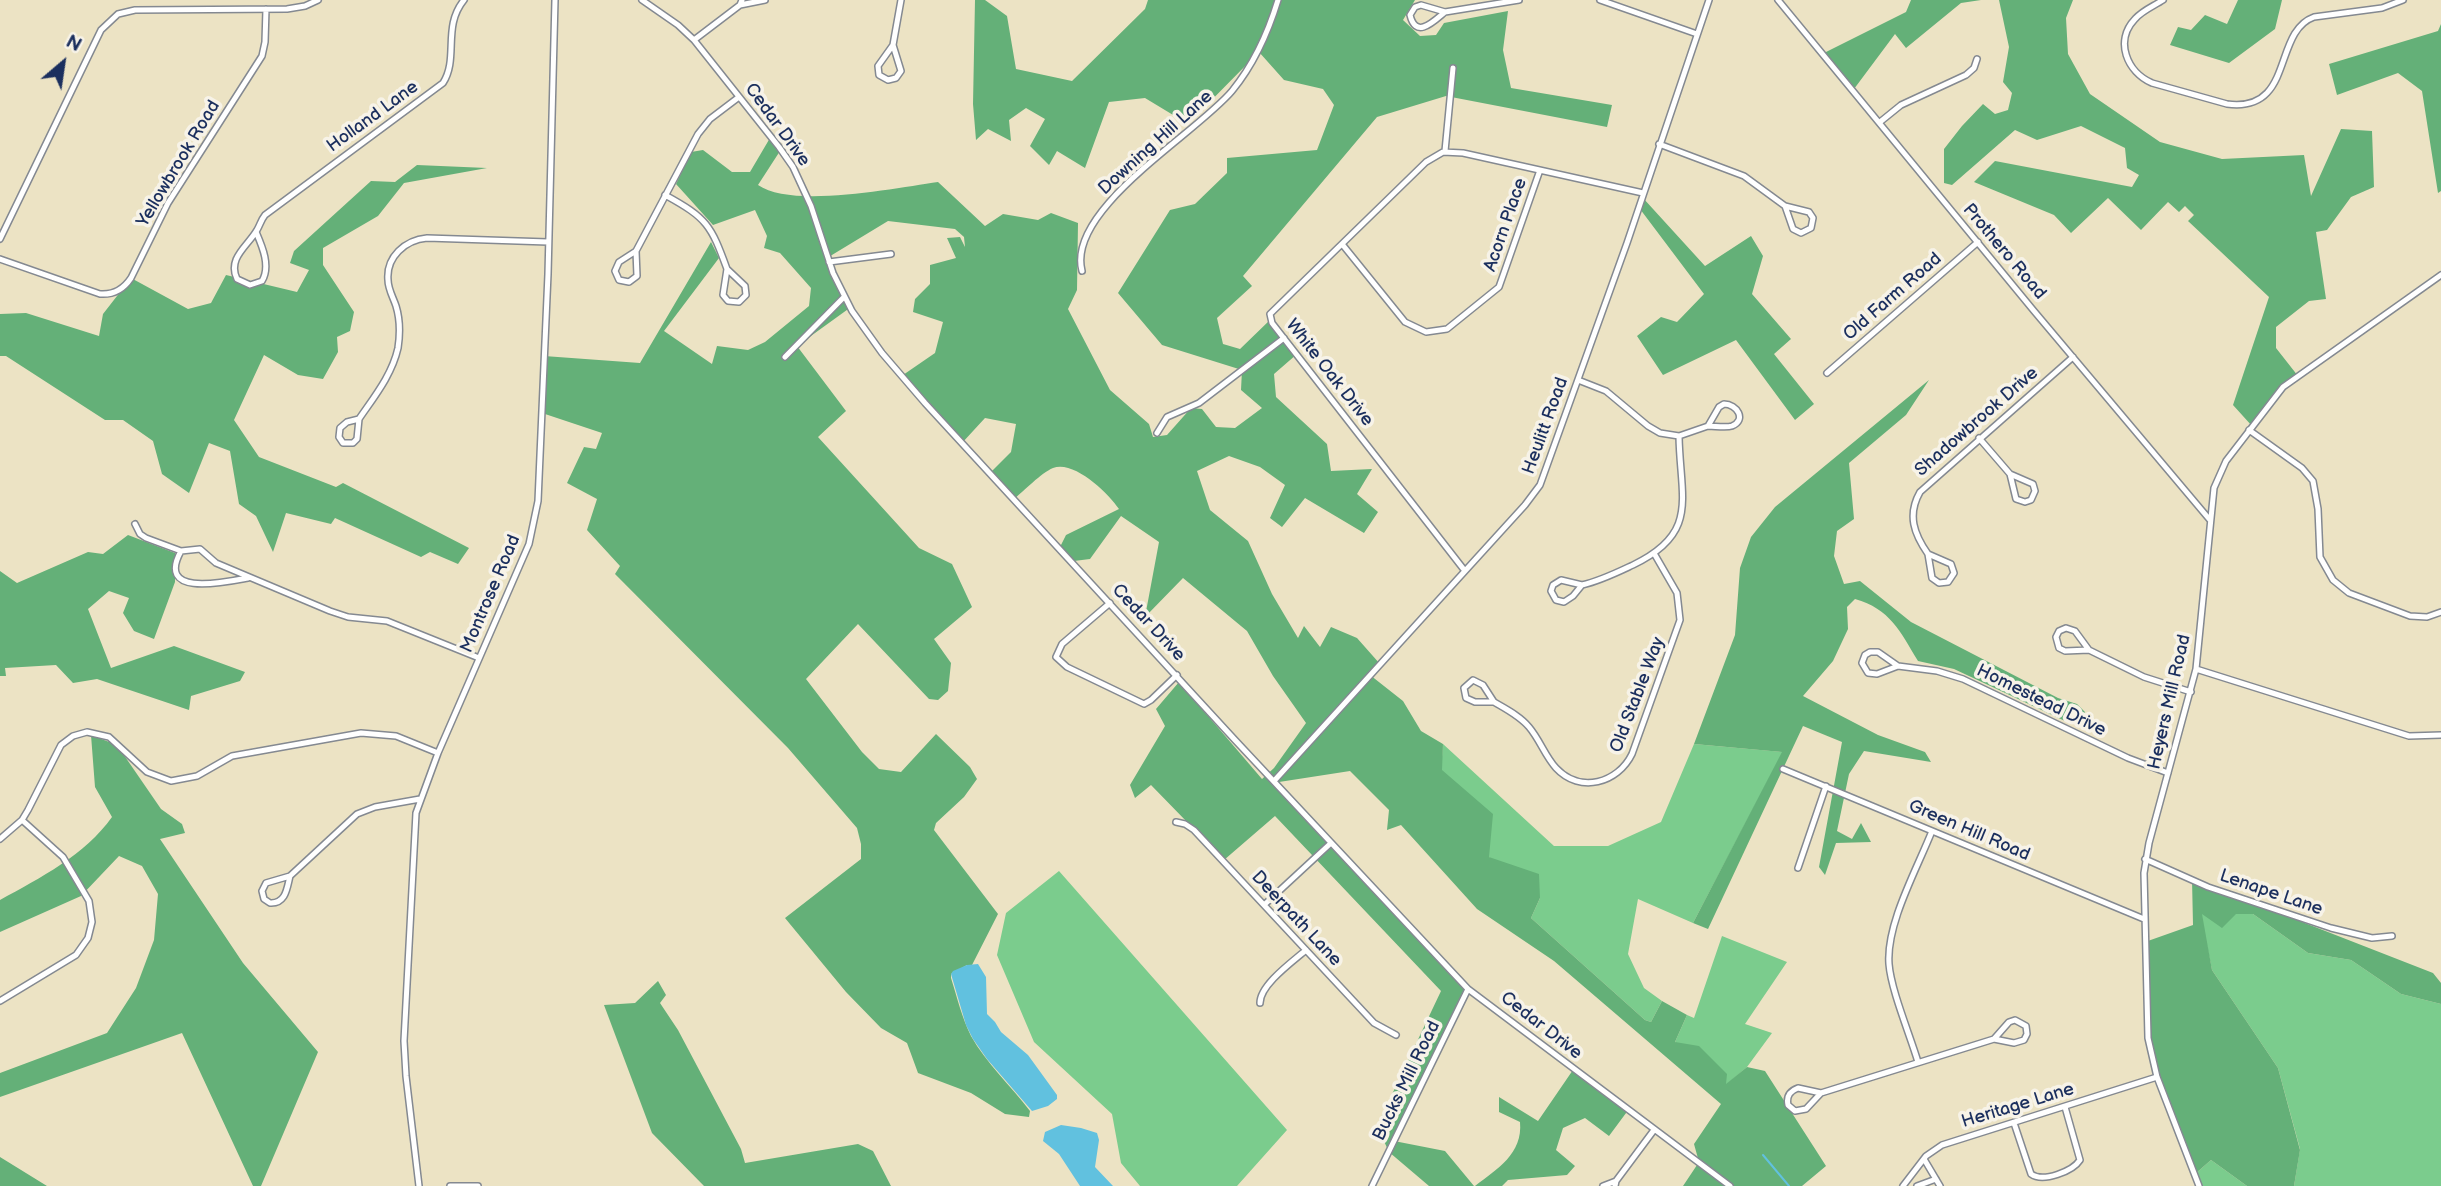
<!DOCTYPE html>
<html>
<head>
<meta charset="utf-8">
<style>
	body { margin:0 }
	#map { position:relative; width:2441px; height:1186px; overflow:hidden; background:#ece3c4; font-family:"Balsamiq Sans",sans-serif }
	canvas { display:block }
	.north { position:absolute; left:28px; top:28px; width:70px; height:70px; -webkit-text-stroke:5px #f7f3e8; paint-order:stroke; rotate:29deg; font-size:19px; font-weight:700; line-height:28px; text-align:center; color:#1b2f5e }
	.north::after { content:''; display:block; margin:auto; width:24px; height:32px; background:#1b2f5e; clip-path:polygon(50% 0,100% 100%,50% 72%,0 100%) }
</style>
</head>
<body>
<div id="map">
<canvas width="2441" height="1186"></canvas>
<div class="north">N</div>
</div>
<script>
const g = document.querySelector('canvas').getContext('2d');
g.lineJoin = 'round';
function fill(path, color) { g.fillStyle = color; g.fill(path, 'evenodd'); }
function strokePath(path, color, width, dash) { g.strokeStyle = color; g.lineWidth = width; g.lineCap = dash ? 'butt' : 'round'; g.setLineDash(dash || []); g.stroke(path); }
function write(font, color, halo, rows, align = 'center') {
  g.font = font + ' "Balsamiq Sans",sans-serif'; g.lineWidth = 7; g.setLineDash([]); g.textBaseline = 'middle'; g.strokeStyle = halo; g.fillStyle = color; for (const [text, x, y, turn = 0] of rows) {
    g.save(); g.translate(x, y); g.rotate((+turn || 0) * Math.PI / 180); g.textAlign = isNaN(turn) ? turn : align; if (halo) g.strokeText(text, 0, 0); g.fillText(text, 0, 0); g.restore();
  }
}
const green = new Path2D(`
	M1443,744L1554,846H1608L1661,822L1694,744L1783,752L1693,923L1638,899L1628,954L1644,988L1662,1001L1651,1022L1645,1020L1531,918L1540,898L1489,857L1441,770Z
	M1059,871L1287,1130L1237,1186H1140L1121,1163L1112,1114L1034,1042L997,955L1006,913Z
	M2200,912L2253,914L2308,953L2351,960L2401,994L2441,1004V1186H2294L2300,1149L2278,1068L2212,970Z
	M1722,936L1787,962L1745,1024L1772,1033L1747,1067L1726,1085L1675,1042L1687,1015L1694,1018Z
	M2211,1160L2247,1186H2199L2195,1174Z`);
const forest = new Path2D(`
	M975,0H985L1007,16L1016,69L1072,81L1145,9L1148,0H1415L1403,20L1420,36L1436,35L1444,23L1508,11L1503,50L1511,88L1612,105L1607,127L1446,96L1377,117L1243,276L1252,286L1217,318L1223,344L1240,349L1271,319L1297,354L1274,374L1276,397L1327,444L1331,471L1372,469L1357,494L1378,512L1364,533L1305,498L1282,527L1270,518L1285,485L1260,467L1229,456L1197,471L1210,510L1248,541L1272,594L1298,638L1304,626L1320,647L1331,627L1357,638L1380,664L1370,675L1403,701L1421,731L1443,744L1442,770L1493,814L1489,857L1539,874L1540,898L1531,918L1645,1020L1651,1022L1662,1001L1687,1015L1675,1042L1699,1046L1727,1074L1726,1084L1747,1067L1765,1071L1826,1166L1802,1186H1683L1699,1162L1694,1144L1721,1104L1554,961L1477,909L1401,825L1387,830L1389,810L1350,771L1279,782L1469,986L1394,1141L1445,1151L1474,1186H1429L1389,1152L1377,1126L1441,991L1275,816L1224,860L1151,785L1135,798L1130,785L1165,726L1156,709L1179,682L1262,779L1274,768L1306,723L1273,676L1247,631L1183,578L1145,617L1159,542L1121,516L1090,559L1074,561L1060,547L1066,535L1119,509C1108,493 1074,460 1053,468C1041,473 1024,491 1014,499L990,473L1011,452L1016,424L985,418L962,443L903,375L935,353L943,322L913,312L915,299L930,284V265L956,258L947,238L960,237L965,247L964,237L955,229L888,221L827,258L851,307L797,346L846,411L818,437L919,548L952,564L972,607L934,639L951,663L948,691L938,700L929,699L858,624L806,679L862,752L879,769L901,772L936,734L970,767L977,779L964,797L936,823L934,830L998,914L972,965H967L951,974V978C957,997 962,1018 971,1036C986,1063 1011,1086 1030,1111L1029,1117L1005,1114L971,1093L918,1073L907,1043L881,1028L846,992L785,918L861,859V844L857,828L788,748L615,574L620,566L587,530L597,499L567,483L584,447L596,449L602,433L542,413L544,356L640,363L711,242L719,258L664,331L712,364L717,346L748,350L765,342L809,306L811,288L780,253L764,248L767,236L755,210L713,225L676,184L691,152L703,150L732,172H750L770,138L780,151L758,185C792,209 895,188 938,182L985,226L1003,214L1038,220L1051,213L1078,223L1077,290L1068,309L1110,390L1149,424L1153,437L1167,435L1191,408L1202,409L1216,427L1235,428L1262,408L1241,390L1242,370L1162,345L1118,293L1170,210L1195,204L1227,173V158L1317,150L1334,105L1323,89L1284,80L1259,52L1188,124L1145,98L1109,102L1085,168L1057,151L1049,165L1030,146L1045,119L1026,108L1009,120L1011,141L988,129L976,140L973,104Z
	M1911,0H1981L1961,3L1906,48L1895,34L1854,89L1824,53L1906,12Z
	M1999,0H2073L2066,18L2068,54L2090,94L2160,142L2222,159L2304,155L2311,196L2341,129L2372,131L2374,187L2351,197L2327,230L2316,232L2326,299L2309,301L2276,327V348L2298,376L2252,426L2233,405L2269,297L2188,221L2194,215L2185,206L2179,212L2168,202L2141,230L2108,198L2071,233L2054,215L1974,182L1995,161L2132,187L2139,175L2127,168L2125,148L2081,126L2037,140L2015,130L1952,185L1944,183V149L1962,126L1983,104L1995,114L2008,110L2012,93L2003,82L2009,47Z
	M2238,0H2282L2275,29L2229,63L2170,45L2178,27L2191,30L2205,15L2227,24Z
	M2441,24V191L2438,193L2422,91L2398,73L2337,95L2329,64L2438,31Z
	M417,165L487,168L404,183L378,216L323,248V265L354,312L350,331L337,337L338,352L323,379L298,375L264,355L234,420L259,457L336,487L343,483L469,548L458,564L430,552L421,557L335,518L331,524L286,513L273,552L256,516L239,504L230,451L209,443L189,493L162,474L153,441L123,420H105L6,356H0V314L26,313L99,336L103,314L131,278L188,309L211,303L226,275L297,292L309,270L290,263L294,251L371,181L395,182Z
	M1643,198L1705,266L1751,236L1763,256L1752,294L1791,339L1774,354L1814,404L1795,420L1736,340L1663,375L1637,336L1661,317L1677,322L1704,294L1640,209Z
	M1929,380L1906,415L1849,463L1854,519L1837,531L1834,556L1844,584L1860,581L1911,622L2058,698L2077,704L2085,712L2081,724L2065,721L1954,669L1918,661C1900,631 1890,609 1855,599L1847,607L1848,629L1833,661L1803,696L1878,735L1925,752L1931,762L1864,751L1849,774L1837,831L1852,839L1861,823L1871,842L1836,843L1825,875L1819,867L1842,742L1803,726L1708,929L1693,923L1782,752L1694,744L1735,635L1740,568L1751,537L1775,507Z
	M128,535L175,553V582L154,639L134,631L123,613L129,598L109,591L88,609L111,668L174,646L245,672L240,681L191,696L189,710L97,679L73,683L56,665L5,668L6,676H0V571L17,583L88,552L103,554Z
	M91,735L117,745L161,809L182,824L185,833L160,839L243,963L318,1052L261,1186H253L182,1033L0,1097V1073L107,1033L136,988L154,940L158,894L142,866L119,856L81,896L0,932V900C40,878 85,855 112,817L95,787Z
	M2192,879L2433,973L2441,983V1004L2401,994L2351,960L2308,953L2253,914H2236L2222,928L2202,914L2212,970L2278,1068L2300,1150L2294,1186H2247L2211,1160L2195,1174L2153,1066L2145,942L2193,925Z
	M658,981L666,995L660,1003L678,1030L741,1149L745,1163L858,1144L873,1151L891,1186H704L652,1133L604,1005L635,1003Z
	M1575,1067L1629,1109L1609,1136L1585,1118L1563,1128L1556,1150L1575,1166L1567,1175L1508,1180L1502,1186H1475C1497,1169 1523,1154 1520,1122L1499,1112V1097L1538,1121Z
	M0,1157L47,1186H0Z`);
const water = new Path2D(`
	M978,964L986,977L987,1014L995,1022L1001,1032L1028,1055L1057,1095V1099L1048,1106L1032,1111L987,1059L973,1039L966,1025L951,974L953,971L967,965Z
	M1061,1125L1081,1128L1097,1133L1099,1140L1095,1167L1113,1186H1080L1059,1154L1043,1141L1045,1132Z`);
const stream = new Path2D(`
	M1763,1155L1789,1186`);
const minor = new Path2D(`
	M642,0L678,25L694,40L779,147L793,167L811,206L833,273L852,311L882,353L925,403L1235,740L1468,989L1730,1186
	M742,0L740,5L765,0
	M1600,0L1697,34
	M1778,0L2034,311L2210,520
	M2163,0C2154,6 2143,10 2135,19C2114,41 2127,72 2152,83L2227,104C2295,113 2272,32 2314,17L2382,8L2403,0
	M1421,5L1445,12C1434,21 1416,40 1410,15L1415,7Z
	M1445,12L1519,0
	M694,40L740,5
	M893,45L901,71L896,78L888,80L879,75L878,66Z
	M893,45L901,0
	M1880,122L1901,105L1966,75L1974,68L1977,59
	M1659,144L1744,176L1785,206
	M1445,151L1453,68
	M665,195C707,218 711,225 727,269
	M1785,206L1809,212L1813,218L1811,228L1801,233L1793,229Z
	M256,232C262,246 271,266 262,281L250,285L237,279C227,258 248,246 257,230C260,225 261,220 265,215L443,83C459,58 442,27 464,0
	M0,239L101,30L118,14L135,10L287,9L305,6L318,0
	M1342,244L1405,322L1426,332L1447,329L1499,287L1540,170
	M636,251L698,134L710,119L739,97
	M636,251L637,276L629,282L619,280L615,271L619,262Z
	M0,259L100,294C113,295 123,290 131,278L168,203L262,56L265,42L266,9
	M829,262L891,254
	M727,269L745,286L746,295L739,302L728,301L723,295Z
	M1082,271C1066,209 1196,134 1232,91C1254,64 1268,33 1278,0
	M785,357L844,297
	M1827,373L1978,242
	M1578,380L1606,391L1648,426L1660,433L1679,436L1708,426
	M1724,404C1737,404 1747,420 1732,426C1726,428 1715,426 1708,426L1719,407Z
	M359,419C374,397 392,375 398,348C400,335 400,319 396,306C393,297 388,289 388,280C386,257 405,240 427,238L548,242
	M359,419L357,439L353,443H343L339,437L340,428L347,422Z
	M2249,430L2302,468L2313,481L2318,509L2320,557L2333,580L2349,593L2410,616L2427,617L2441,612
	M1157,433L1167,417L1199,403L1284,338
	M1979,438L2010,474
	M2010,474L2033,484L2035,491L2031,500L2025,502L2016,499Z
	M135,524L140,534L146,538L181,551L200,549L216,563L330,611L348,617L387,621L479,658
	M181,551C155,598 226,582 248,578
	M1928,554C1914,534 1907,515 1920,492L2073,357
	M1928,554L1951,564L1954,573L1948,582L1939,583L1932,578Z
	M1465,571L1272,323L1270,314L1426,162L1443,152L1463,153L1643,193
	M1561,580L1582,585L1573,596L1564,602L1556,600L1551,591L1553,585Z
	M1582,585C1600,581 1616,573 1633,565C1700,533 1680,498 1679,436
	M1110,603L1062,644L1056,657L1067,667L1144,704L1151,700L1177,675
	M2066,628L2075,631L2089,650L2065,651L2059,648L2056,637L2059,631Z
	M2089,650L2144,677L2191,692
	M1870,652H1878L1898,666L1877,674L1868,673L1862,663L1865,655Z
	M1898,666L1937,671L1963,679L2128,758L2168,773
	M2196,669L2409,736L2441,735
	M1473,680L1483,685L1494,702H1475L1466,698L1464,688Z
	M1494,702C1506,709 1520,716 1529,727C1540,740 1545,756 1556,768C1580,794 1618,783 1632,754L1680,620L1677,593L1655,555
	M1783,769L2144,919
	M1274,781L1525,505L1540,485L1627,243L1709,0
	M1176,822L1185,824L1194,830L1374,1023L1396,1035
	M0,839L22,820L28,810L61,745L73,736L87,732L109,737L147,772L171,781L197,776L232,756L361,733L396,736L438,753
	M2145,859L2208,887L2331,928L2372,938L2392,936
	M1798,868L1826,786
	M290,876L357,814L375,807L420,799
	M290,876C287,888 286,904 270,903L264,899L262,891L266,883Z
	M1264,905L1331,843
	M0,1001L76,955L88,938L92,922L89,901L63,857L22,820
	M1260,1003C1260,985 1292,962 1306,950
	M2015,1020L2026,1026L2027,1034L2024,1040L2014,1043L1994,1039L2009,1022Z
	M1918,1062C1910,1035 1891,990 1889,964C1886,924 1917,869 1932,831
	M1798,1088L1821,1093L1806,1109L1795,1111L1788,1105C1786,1096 1790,1091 1798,1088Z
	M1821,1093L1994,1039
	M2014,1123L2031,1174C2043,1183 2073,1171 2080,1160L2065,1107
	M1924,1159L1940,1186
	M1616,1181L1654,1130
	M419,1186L406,1076L404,1041L416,813L438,753L529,544L538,501L548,274L555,0
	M450,1186H478
	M1372,1186L1468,989
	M1603,1186L1616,1181L1615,1186
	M1903,1186L1926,1156L1942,1145L2157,1077
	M1917,1186L1936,1179
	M2199,1186L2157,1077L2148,1038L2144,873L2149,843L2196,669L2214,488L2226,461L2283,387L2441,275`);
const streetNames = [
	["Holland Lane",373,117,-36],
	["Cedar Drive",777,125,54],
	["Downing Hill Lane",1156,143,-42],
	["Yellowbrook Road",179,164,-59],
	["Acorn Place",1506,225,-71],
	["Prothero Road",2004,252,50],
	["Old Farm Road",1893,297,-41],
	["White Oak Drive",1329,373,52],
	["Shadowbrook Drive",1977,422,-41],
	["Heulitt Road",1546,426,-70],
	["Montrose Road",491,594,-67],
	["Cedar Drive",1148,623,47],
	["Old Stable Way",1638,695,-69],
	["Homestead Drive",2041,701,26],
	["Heyers Mill Road",2170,702,-77],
	["Green Hill Road",1969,831,23],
	["Lenape Lane",2271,893,19],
	["Deerpath Lane",1296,919,47],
	["Cedar Drive",1541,1026,38],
	["Bucks Mill Road",1407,1081,-64],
	["Heritage Lane",2018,1106,-17]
];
fill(green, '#7bcc8d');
fill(forest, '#64b078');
fill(water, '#61c1df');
strokePath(stream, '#61c1df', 2);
strokePath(minor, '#848991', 8);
strokePath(minor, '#fff', 5);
write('18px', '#1b2f5e', '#f7f3e8', streetNames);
</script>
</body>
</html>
